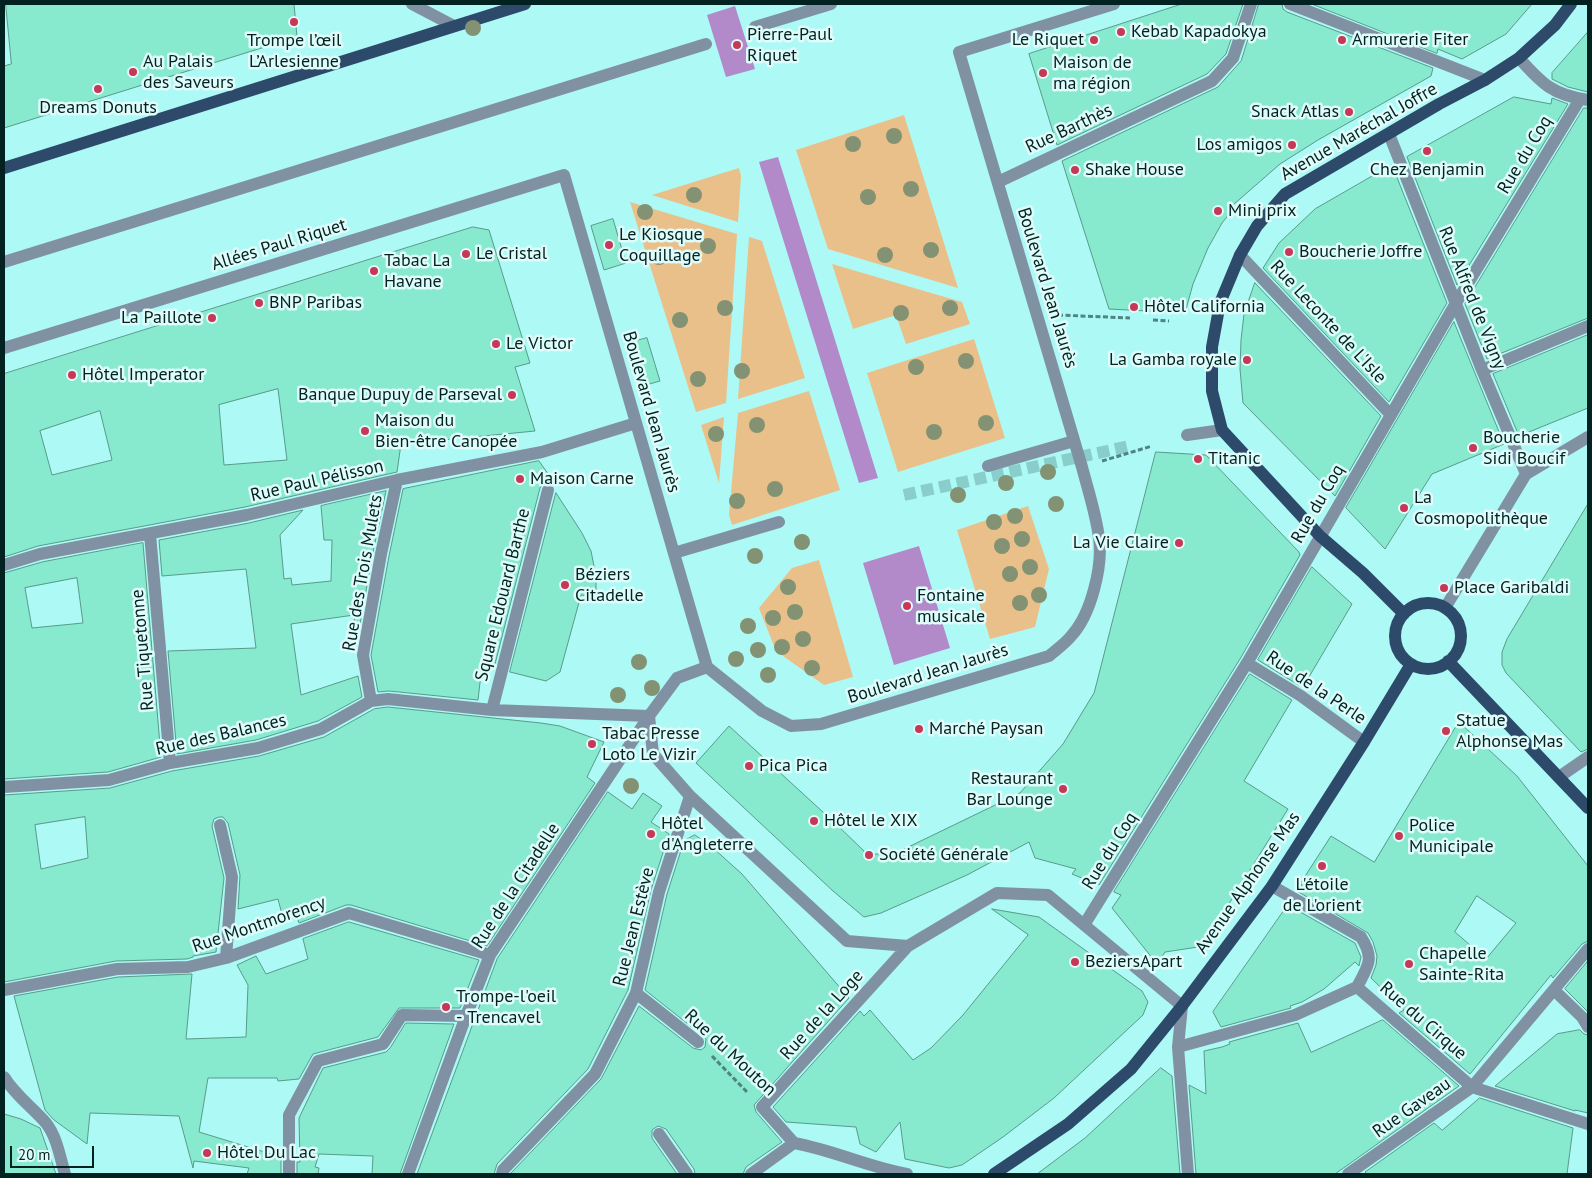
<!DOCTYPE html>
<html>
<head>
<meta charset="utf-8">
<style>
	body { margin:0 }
	#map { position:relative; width:1592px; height:1178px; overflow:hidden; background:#acf9f6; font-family:"PT Sans",sans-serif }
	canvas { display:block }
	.frame { position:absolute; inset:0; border:5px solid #012221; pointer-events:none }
	.scale { position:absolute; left:10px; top:1146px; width:84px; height:22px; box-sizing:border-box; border:2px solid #012221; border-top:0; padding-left:6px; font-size:15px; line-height:18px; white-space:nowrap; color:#012221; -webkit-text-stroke:4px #dffcfb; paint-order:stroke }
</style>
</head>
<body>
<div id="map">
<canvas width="1592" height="1178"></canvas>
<div class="frame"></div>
<div class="scale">20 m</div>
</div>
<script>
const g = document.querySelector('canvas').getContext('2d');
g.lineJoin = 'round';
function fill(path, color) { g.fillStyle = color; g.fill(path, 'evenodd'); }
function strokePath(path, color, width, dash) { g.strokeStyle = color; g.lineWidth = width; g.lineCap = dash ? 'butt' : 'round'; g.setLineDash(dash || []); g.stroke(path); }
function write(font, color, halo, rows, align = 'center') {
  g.font = font + ' "PT Sans",sans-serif'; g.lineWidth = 5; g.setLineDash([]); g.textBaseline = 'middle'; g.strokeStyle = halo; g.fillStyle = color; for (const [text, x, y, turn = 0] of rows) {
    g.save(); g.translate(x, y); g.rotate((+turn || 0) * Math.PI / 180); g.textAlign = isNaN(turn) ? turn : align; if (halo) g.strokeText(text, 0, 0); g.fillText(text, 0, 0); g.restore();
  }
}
const green = new Path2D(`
	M904,115L958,288L828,249L796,150Z
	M739,168L741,176L738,222L652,195Z
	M630,202L737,234L726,403L696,412Z
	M749,237L762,241L805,378L738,399Z
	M832,264L962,302L970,324L906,344L896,315L853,329Z
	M974,339L1005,438L898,472L867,373Z
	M809,391L840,490L732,525L729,515L738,413Z
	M724,417L719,483L701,425Z
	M1028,506L1049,569L1035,627L990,639L957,530Z
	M819,560L853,677L824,685L776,651L759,608L792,568Z`);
const water = new Path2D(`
	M735,6L755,69L726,77L707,15Z
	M778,157L878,478L859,483L759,162Z
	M919,546L950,648L894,665L863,563Z`);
const building = new Path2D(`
	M6,4H294L297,37L4,128V66L11,64Z
	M1182,4H1243L1226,54L1207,74L1057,145L1029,54Z
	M1259,4H1282L1283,9L1287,12L1433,68L1431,76L1318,140L1280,164L1233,205L1235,207L1222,223L1208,248L1193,284L1185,313L1109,309L1062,161L1218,87L1241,61Z
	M1312,4H1532L1506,34L1462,59L1438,49L1437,53Z
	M1588,32V92L1568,87L1552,79V73Z
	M1514,97L1551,104L1552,98L1568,104L1457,285L1407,157Z
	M1584,108H1588V318L1487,359L1465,304Z
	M1392,165L1447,303L1389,402L1263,268L1279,243L1315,209Z
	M613,219L626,263L604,270L591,226Z
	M473,227L489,230L530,363L515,367L535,431L401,444L397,472L245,507L38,546L4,557V374ZM278,389L287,460L224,465L219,405ZM100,411L112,460L52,475L40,431Z
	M1255,283L1381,416L1335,496L1243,403L1240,369L1241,340L1244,314Z
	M1454,322L1504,444L1432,474L1385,549L1346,508Z
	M1588,335V408L1519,436L1493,374Z
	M647,338L660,381L639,387L626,344Z
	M1156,452L1206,455L1299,552L1300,555L1240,659L1099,885L1072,874L1076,869L1035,858L1029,842L967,875L881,913L864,917L833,891L696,763L729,726L836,824L864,851L866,855L898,852L1020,793L1063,744L1094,693Z
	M539,461L551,478L553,484L545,482L540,488L494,668L482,665L478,700L389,691L378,692L371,655L389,556L403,489Z
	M386,491L373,552L356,646L354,615L291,624L301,695L358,676L362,697L318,721L256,740L177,754L168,651L256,648L246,569L162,576L159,540L249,523L303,510L280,535L284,579L291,578L292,585L331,581L332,540H324L321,506Z
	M556,493L582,533L591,551L596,576V597L581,595L560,672L546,681L510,672Z
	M1588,504V749L1581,752L1506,673L1502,665V652L1507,639Z
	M143,543L161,757L108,772L4,779V573L42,562ZM77,578L83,623L32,628L25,588Z
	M1312,567L1352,604L1306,682L1304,681L1300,686L1258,660Z
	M1250,674L1292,700L1244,781L1288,809L1227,907L1198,947L1165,952L1157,964L1112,908L1121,895L1114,892Z
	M388,707L541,723L560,726L604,742L587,777L595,783L487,946L351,905H346L299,923L297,917L284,922L278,899L238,909L240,875L228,823L223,817H219L214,819L212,826L224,878L216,952L193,956V957L187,959L116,961L4,982V795L110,788L172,771L259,756L324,737L374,709ZM85,817L88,858L41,869L35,825Z
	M1459,722L1517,776L1588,866V941L1582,944L1553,978L1551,975L1470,1074L1399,1013L1404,1010L1371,978L1376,965L1377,956L1373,942L1368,933L1297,891L1302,885L1300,884L1331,836L1374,862ZM1477,896L1516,923L1486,959L1455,932Z
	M608,792L632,809L643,793L662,806L651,822L669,834L651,890L628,990L588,1069L497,1164L494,1174H417L497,959Z
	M695,835L713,848L742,874L849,998L754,1105L756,1112L782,1142L746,1167L743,1174H695L694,1169L666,1129L658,1126L652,1130V1138L677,1174H510L601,1079L639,1006L693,1048L701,1050L705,1047L706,1039L703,1036L645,990L667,894L684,841Z
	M1288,905L1355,943L1361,957L1359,966L1355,962L1324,989L1302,1002L1290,1006L1291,1008L1221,1027L1213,1012Z
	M992,909L1039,917L1142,991L1148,1002L1143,1015L1054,1098L1003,1137L962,1165L949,1168L905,1159L900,1122L876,1152L860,1144L856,1127L786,1122L773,1107L860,1011L864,1016L870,1010L913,1060L931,1048L963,1015L1028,935Z
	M349,922L479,960L460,1008H399L378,1037L313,1054L299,1079L278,1081L277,1078H208L199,1132L281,1157V1174H247L249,1168L194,1161L193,1168L179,1116L90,1113L87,1144L54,1120L45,1110L14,996L118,977L192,974L186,1039L246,1037L248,985L237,965L256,956L266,974L308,959L303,939Z
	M1588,961V1012L1565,989Z
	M1383,1020L1459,1086L1335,1174H1196L1189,1085L1206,1094L1204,1051L1222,1047L1230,1044L1229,1042L1298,1023L1311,1052Z
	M406,1023L454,1024L400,1174H372L373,1156L319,1154L315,1167L319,1168L318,1174H297V1162H300L299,1118L323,1068L386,1052L390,1048Z
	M1580,1030L1584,1034L1588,1035V1113L1575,1110V1111L1495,1086L1557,1034Z
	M1161,1068L1172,1076L1180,1174H1037L1085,1138Z
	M1480,1098L1573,1128L1567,1174H1367L1365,1172L1434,1123L1442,1130Z
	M4,1114L21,1119L40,1128L56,1174H4Z`);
const minorTunnel = new Path2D(`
	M904,495L1130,446`);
const path = new Path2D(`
	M1058,315L1130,318
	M1153,320L1169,321
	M1102,461L1152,446
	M712,1056L748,1093`);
const minor = new Path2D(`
	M412,4L454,26
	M1290,4L1485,80
	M755,27L831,4
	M1519,58C1542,84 1553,95 1588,100
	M1389,134L1482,370L1526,474
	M998,182L1212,81L1233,58L1251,4
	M1240,255L1390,414
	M4,262L706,44
	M4,348L564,175L707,667L762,711L791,726L821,724L1049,656C1057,649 1066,643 1072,635C1091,614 1103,566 1099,538C1096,514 1088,490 1082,467L959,52L1114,4
	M1482,370L1588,326
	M1187,435L1222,430
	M988,466L1074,441
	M150,534L170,763
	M674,553L779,522
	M4,565L40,554L247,515L397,480L542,452L636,423
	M1445,608L1526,474L1588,437
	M1247,663L1301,696L1364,742
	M371,701L363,655L381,554L397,480
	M492,710L548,490
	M649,716L653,754L690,796L847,941L908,946L997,893L1048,895L1182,1006L1178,1047L1188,1174
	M1559,777L1588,757
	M4,787L109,780L170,763L258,748L321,729L371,701L388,699L492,710L649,716
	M220,825L232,877L226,958
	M1272,886L1361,937C1375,959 1368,966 1357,987
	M1084,925L1247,663L1456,303L1580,99
	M4,990L117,969L188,967L226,958L349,913L490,955
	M1554,990L1582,1017L1588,1027
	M636,993L698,1042
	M1178,1047L1295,1015L1357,987L1472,1087L1588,1124
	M4,1077C15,1095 32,1107 46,1123C57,1137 60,1157 65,1174
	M659,1134L687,1174
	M794,1143L762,1107L908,946
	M289,1174V1115L318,1061L383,1044L402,1015L466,1016
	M408,1174L466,1016L490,955L649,716L677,678L707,667
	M502,1174L503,1170L595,1074L636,993L659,892L690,796
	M751,1174L794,1143C833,1150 868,1167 907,1174
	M1348,1174L1472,1087L1588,949`);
const major = new Path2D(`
	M4,168L525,4
	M1395 636a33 33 0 1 1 66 0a33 33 0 1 1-66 0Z
	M1404,614L1363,573L1320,536L1222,430L1212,391V347L1220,303L1240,255L1257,226L1285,194L1439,104L1485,80L1519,58L1555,25L1571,4
	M1448,661L1588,808
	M994,1174L1068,1124L1131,1069L1182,1006L1272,886L1364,742L1411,664`);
const trees = [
	[473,28],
	[894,136],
	[853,144],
	[911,189],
	[694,195],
	[868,197],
	[645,212],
	[708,246],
	[931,250],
	[885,255],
	[659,257],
	[725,308],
	[950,308],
	[901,313],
	[680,320],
	[966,361],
	[916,367],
	[742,371],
	[698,379],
	[986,423],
	[757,425],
	[934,432],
	[716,434],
	[1048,472],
	[1006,483],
	[775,489],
	[958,495],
	[737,501],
	[1056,504],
	[1015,516],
	[994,522],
	[1022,539],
	[802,542],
	[1002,546],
	[755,556],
	[1030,567],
	[1010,574],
	[788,587],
	[1039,595],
	[1020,603],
	[795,612],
	[773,618],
	[748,626],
	[803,639],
	[782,647],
	[758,650],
	[736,659],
	[639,662],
	[812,668],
	[768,675],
	[652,688],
	[618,695],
	[631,786]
];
const markers = [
	[294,22,5,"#c73756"],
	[1121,32,5,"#c73756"],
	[1094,40,5,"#c73756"],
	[1342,40,5,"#c73756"],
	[737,45,5,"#c73756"],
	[133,72,5,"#c73756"],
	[1043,73,5,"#c73756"],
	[98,89,5,"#c73756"],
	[1349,112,5,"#c73756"],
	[1292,145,5,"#c73756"],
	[1427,151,5,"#c73756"],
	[1075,170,5,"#c73756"],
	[1218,211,5,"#c73756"],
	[609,245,5,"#c73756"],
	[1289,252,5,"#c73756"],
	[466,254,5,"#c73756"],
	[374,271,5,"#c73756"],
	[259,303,5,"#c73756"],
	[1134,307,5,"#c73756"],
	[212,318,5,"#c73756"],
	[496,344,5,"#c73756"],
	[1247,360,5,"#c73756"],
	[72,375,5,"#c73756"],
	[512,395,5,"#c73756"],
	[365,431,5,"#c73756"],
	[1473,448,5,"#c73756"],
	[1198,459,5,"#c73756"],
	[520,479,5,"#c73756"],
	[1404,508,5,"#c73756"],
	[1179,543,5,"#c73756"],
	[565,585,5,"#c73756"],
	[1444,588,5,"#c73756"],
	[907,606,5,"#c73756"],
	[919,729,5,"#c73756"],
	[1446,731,5,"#c73756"],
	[592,744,5,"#c73756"],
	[749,766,5,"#c73756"],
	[1063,789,5,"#c73756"],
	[814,821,5,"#c73756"],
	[651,834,5,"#c73756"],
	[1399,836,5,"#c73756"],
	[869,855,5,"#c73756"],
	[1322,866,5,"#c73756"],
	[1075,962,5,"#c73756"],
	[1409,964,5,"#c73756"],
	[446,1007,5,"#c73756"],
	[207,1153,5,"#c73756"]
];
const poiNames = [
	["Kebab Kapadokya",1131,32],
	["Pierre-Paul",747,35],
	["Riquet",747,56],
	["Le Riquet",1084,40,"right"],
	["Armurerie Fiter",1352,40],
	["Trompe l’œil",294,41,"center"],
	["L’Arlesienne",294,62,"center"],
	["Au Palais",143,62],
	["des Saveurs",143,83],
	["Maison de",1053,63],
	["ma région",1053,84],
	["Dreams Donuts",98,108,"center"],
	["Snack Atlas",1339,112,"right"],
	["Los amigos",1282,145,"right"],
	["Shake House",1085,170],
	["Chez Benjamin",1427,170,"center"],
	["Mini prix",1228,211],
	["Le Kiosque",619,235],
	["Coquillage",619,256],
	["Boucherie Joffre",1299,252],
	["Le Cristal",476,254],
	["Tabac La",384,261],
	["Havane",384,282],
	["BNP Paribas",269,303],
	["Hôtel California",1144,307],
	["La Paillote",202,318,"right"],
	["Le Victor",506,344],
	["La Gamba royale",1237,360,"right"],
	["Hôtel Imperator",82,375],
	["Banque Dupuy de Parseval",502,395,"right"],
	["Maison du",375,421],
	["Bien-être Canopée",375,442],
	["Boucherie",1483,438],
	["Sidi Boucif",1483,459],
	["Titanic",1208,459],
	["Maison Carne",530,479],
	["La",1414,498],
	["Cosmopolithèque",1414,519],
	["La Vie Claire",1169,543,"right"],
	["Béziers",575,575],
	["Citadelle",575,596],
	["Place Garibaldi",1454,588],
	["Fontaine",917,596],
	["musicale",917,617],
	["Statue",1456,721],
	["Alphonse Mas",1456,742],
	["Marché Paysan",929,729],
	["Tabac Presse",602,734],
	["Loto Le Vizir",602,755],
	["Pica Pica",759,766],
	["Restaurant",1053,779,"right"],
	["Bar Lounge",1053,800,"right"],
	["Hôtel le XIX",824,821],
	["Hôtel",661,824],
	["d'Angleterre",661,845],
	["Police",1409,826],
	["Municipale",1409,847],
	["Société Générale",879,855],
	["L'étoile",1322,885,"center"],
	["de L'orient",1322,906,"center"],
	["Chapelle",1419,954],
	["Sainte-Rita",1419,975],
	["BeziersApart",1085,962],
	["Trompe-l'oeil",456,997],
	["- Trencavel",456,1018],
	["Hôtel Du Lac",217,1153]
];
const streetNames = [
	["Rue Barthès",1069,129,-25],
	["Avenue Maréchal Joffre",1359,132,-30],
	["Rue du Coq",1525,155,-59],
	["Allées Paul Riquet",279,245,-17],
	["Boulevard Jean Jaurès",1047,288,73],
	["Rue Alfred de Vigny",1472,298,68],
	["Rue Leconte de L'Isle",1328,322,47],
	["Boulevard Jean Jaurès",651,412,74],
	["Rue Paul Pélisson",317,481,-13],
	["Rue du Coq",1318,504,-60],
	["Rue des Trois Mulets",363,573,-80],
	["Square Edouard Barthe",503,595,-76],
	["Rue Tiquetonne",143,650,-95],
	["Boulevard Jean Jaurès",928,674,-17],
	["Rue de la Perle",1316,688,34],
	["Rue des Balances",221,735,-13],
	["Rue du Coq",1110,851,-58],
	["Avenue Alphonse Mas",1248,883,-55],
	["Rue de la Citadelle",516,886,-57],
	["Rue Montmorency",259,925,-19],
	["Rue Jean Estève",634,927,-76],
	["Rue de la Loge",822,1015,-48],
	["Rue du Cirque",1423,1021,41],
	["Rue du Mouton",730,1053,43],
	["Rue Gaveau",1412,1108,-35]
];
fill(green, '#eac08a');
fill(water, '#b289c9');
fill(building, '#87e9cd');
strokePath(building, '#589b88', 1);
strokePath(minorTunnel, '#8acecb', 12, [12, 6]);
strokePath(path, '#4f8482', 3, [5, 2.5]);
strokePath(minor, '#8191a4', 12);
strokePath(major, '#2e4a6a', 12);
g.fillStyle = '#829273';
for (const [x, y] of trees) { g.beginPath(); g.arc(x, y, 8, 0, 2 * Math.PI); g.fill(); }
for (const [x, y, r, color] of markers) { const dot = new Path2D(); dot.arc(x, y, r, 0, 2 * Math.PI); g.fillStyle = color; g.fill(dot); strokePath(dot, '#dffcfb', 2); }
write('18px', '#012221', '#dffcfb', poiNames, 'left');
write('18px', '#012221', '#dffcfb', streetNames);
</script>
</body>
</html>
